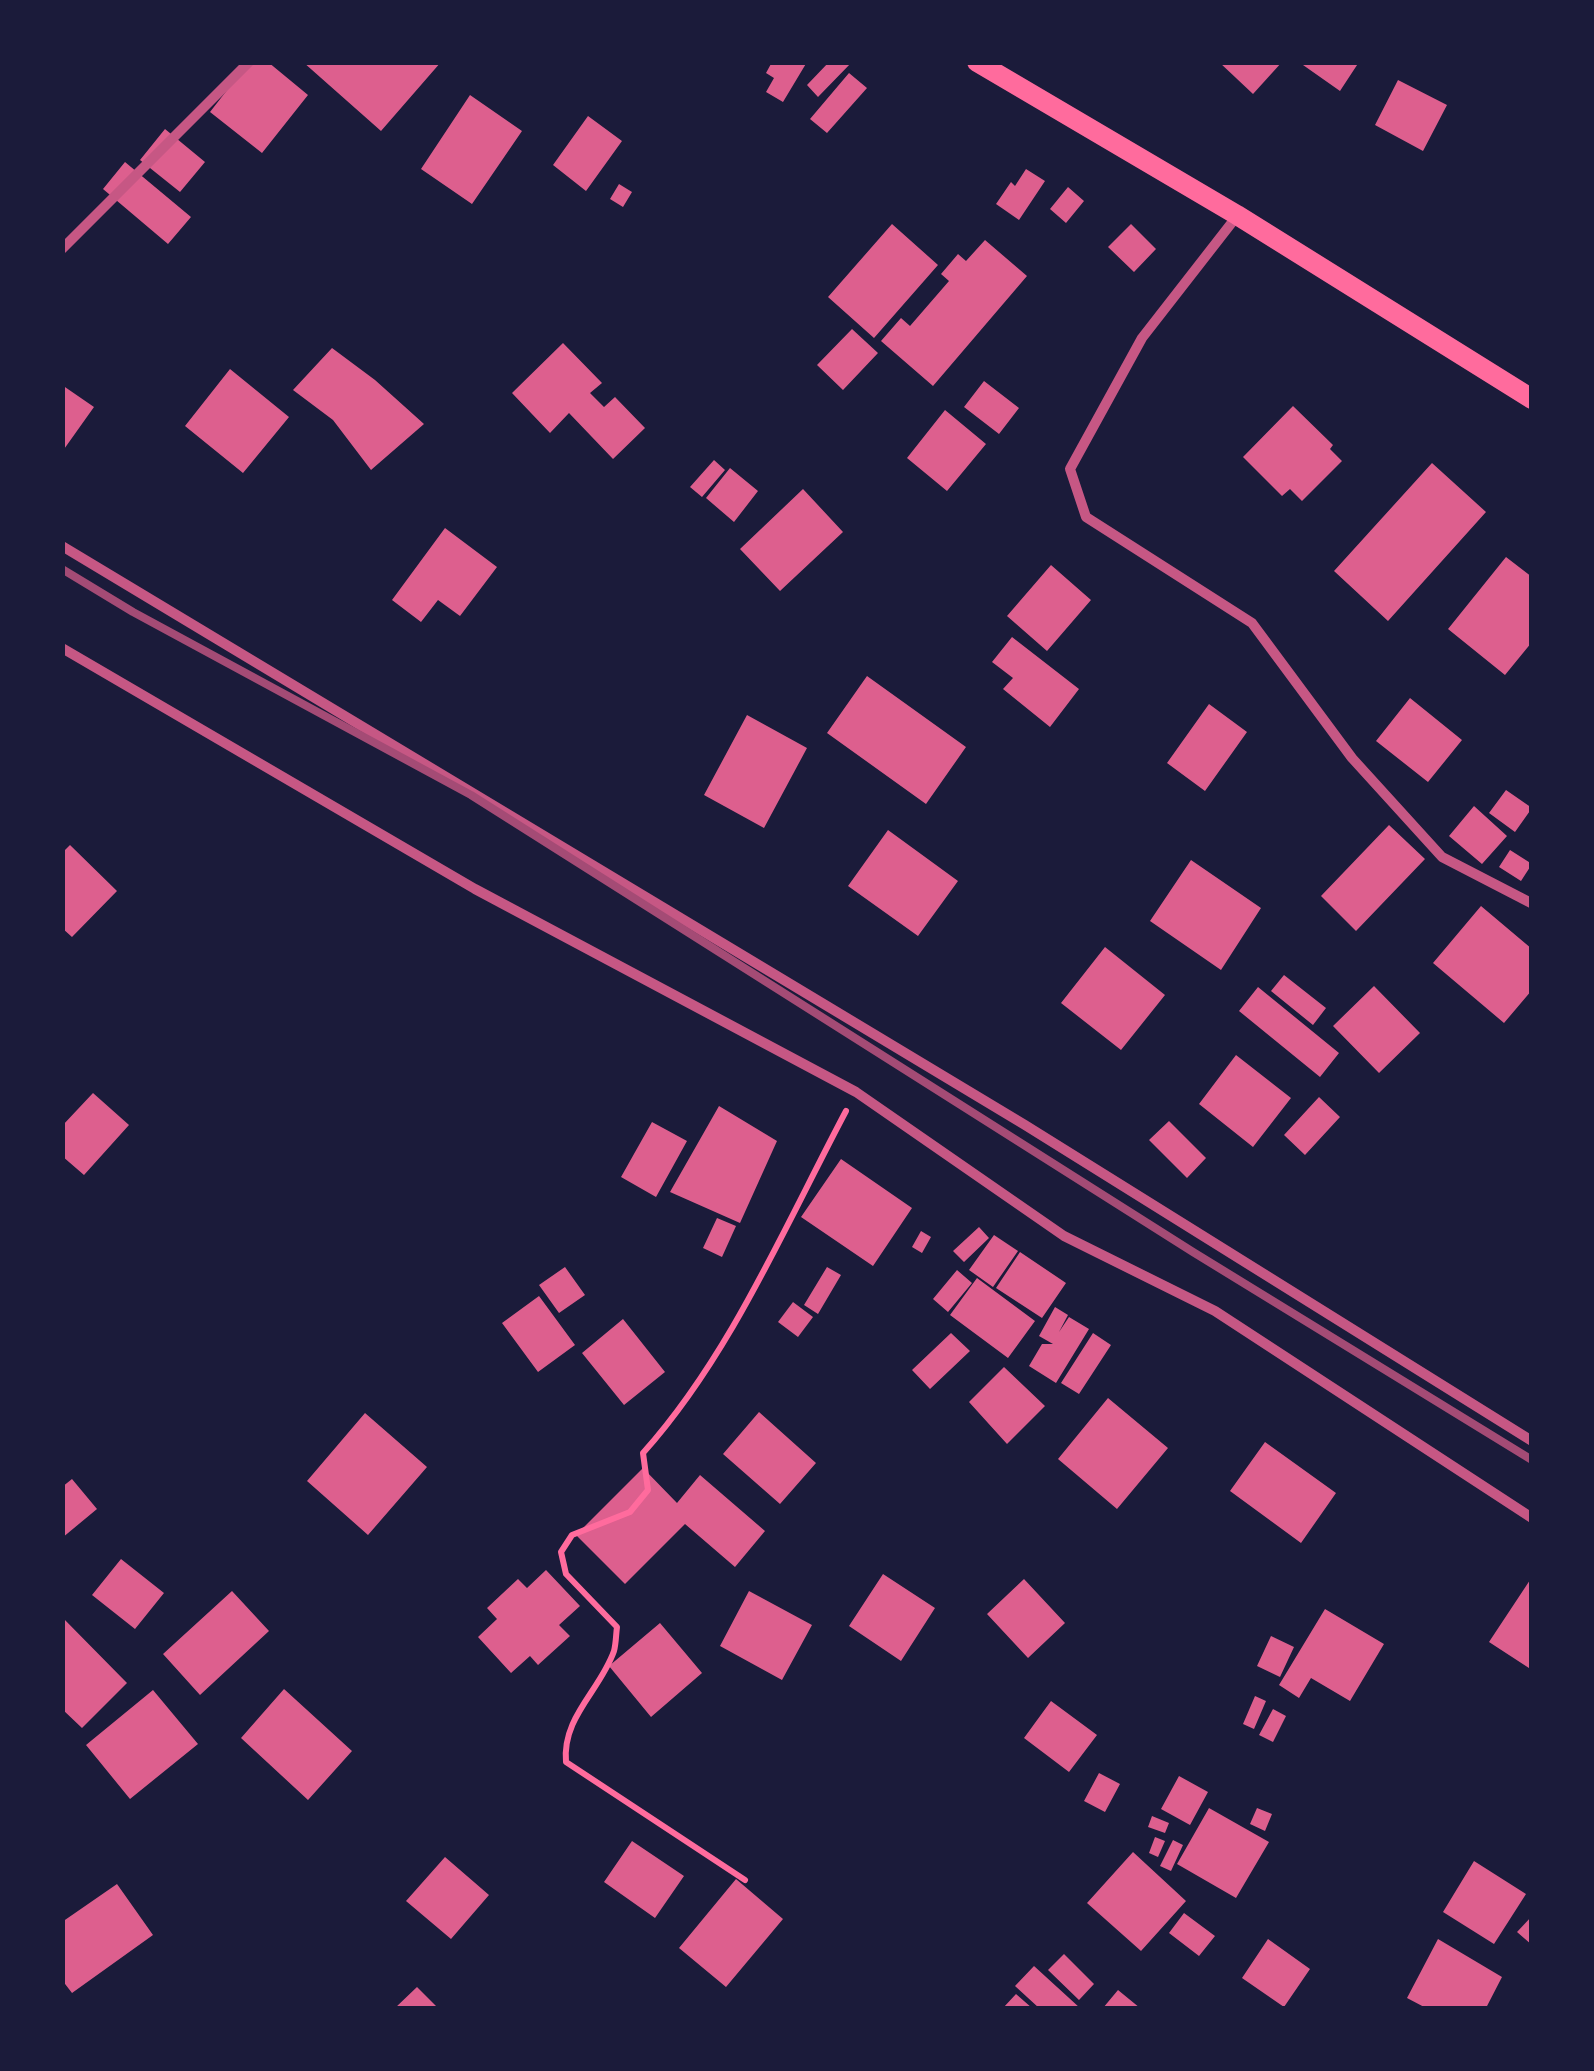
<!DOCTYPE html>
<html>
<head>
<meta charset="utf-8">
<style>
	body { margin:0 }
	#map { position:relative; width:1594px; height:2071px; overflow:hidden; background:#1b1b3a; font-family:"Crimson Pro",serif }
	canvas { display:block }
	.frame { position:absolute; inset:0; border:65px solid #1b1b3a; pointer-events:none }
</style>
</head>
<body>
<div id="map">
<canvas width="1594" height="2071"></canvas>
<div class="frame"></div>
</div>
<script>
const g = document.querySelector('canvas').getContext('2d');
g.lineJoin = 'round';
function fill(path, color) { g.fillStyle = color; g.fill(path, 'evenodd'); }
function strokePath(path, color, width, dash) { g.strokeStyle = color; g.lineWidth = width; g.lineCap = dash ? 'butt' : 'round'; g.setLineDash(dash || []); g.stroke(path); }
const building = new Path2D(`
	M249,62H268L308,95L262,153L210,112Z
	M303,62H441L381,131Z
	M772,62H807L783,102L766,92L774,78L766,73Z
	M829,62H852L818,97L807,85Z
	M1219,62H1282L1253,94Z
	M1305,62H1359L1340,91L1303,65Z
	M849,73L867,88L827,133L810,119Z
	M1398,80L1447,105L1423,151L1375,125Z
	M470,95L522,131L472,204L421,169Z
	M588,116L622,141L586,191L553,165Z
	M165,129L205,162L180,192L140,160Z
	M125,162L191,217L168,244L103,189Z
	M1026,169L1045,181L1019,220L996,204L1011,182L1015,186Z
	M619,184L632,192L623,207L610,199Z
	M1068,187L1084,201L1066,223L1050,209Z
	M892,224L938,265L874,338L828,297Z
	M1131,224L1156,249L1134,272L1108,247Z
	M985,240L1027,276L933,386L881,341L901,318L910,326L949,281L941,274L958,254L966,261Z
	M852,329L878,353L843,390L817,365Z
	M563,343L602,383L590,393L604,407L615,397L645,428L613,459L569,413L550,433L512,393Z
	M332,348L375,380L424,424L371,470L333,420L293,390Z
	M230,369L289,417L243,473L185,426Z
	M984,381L1019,408L999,434L964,407Z
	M62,385L94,407L62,452Z
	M1293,406L1333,445L1330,449L1342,461L1302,501L1290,489L1282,496L1243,457Z
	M945,410L986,444L947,491L907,458Z
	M714,460L725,470L702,497L690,487Z
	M1432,463L1486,512L1388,621L1334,571Z
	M730,468L758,491L734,522L706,498Z
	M803,489L843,532L780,591L740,549Z
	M445,528L497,567L460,616L438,600L421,622L392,600Z
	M1506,557L1532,577V642L1505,675L1448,629Z
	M1051,565L1091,600L1047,651L1007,616Z
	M1012,637L1079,689L1050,727L1003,689L1013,678L992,662Z
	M867,676L966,747L926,804L827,733Z
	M1410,698L1462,740L1428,782L1376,741Z
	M1209,704L1247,732L1205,791L1167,763Z
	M747,715L807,748L764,828L704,795Z
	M1506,790L1532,808L1515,832L1489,813Z
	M1474,806L1507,836L1482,864L1449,836Z
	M1389,825L1425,859L1356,931L1321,896Z
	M888,830L958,881L918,936L848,886Z
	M70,845L117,891L72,937L62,928V853Z
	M1510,850L1532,864L1521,881L1499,867Z
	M1191,860L1261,908L1221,970L1150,921Z
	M1481,906L1532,949V990L1504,1023L1433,963Z
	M1105,947L1165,995L1121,1050L1061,1003Z
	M1284,975L1326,1008L1313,1025L1271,991Z
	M1374,986L1420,1033L1379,1073L1333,1026Z
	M1258,987L1339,1053L1320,1077L1239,1011Z
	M1236,1055L1291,1098L1253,1147L1199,1104Z
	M93,1093L129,1125L84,1175L62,1156V1126Z
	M1319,1097L1340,1117L1305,1155L1284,1135Z
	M719,1106L777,1141L740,1223L670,1192Z
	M1169,1121L1206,1158L1187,1178L1149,1140Z
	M652,1122L687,1141L656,1197L621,1177Z
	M841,1159L912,1208L873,1266L801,1217Z
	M717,1218L736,1226L722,1257L703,1248Z
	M979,1227L989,1238L964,1262L953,1251Z
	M921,1231L931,1237L922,1253L912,1247Z
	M994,1235L1018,1251L993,1287L969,1270Z
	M1020,1252L1066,1283L1042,1318L996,1288Z
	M565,1267L585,1295L559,1313L539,1285Z
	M827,1267L841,1275L818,1314L804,1305Z
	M957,1270L972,1283L948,1312L933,1299Z
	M977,1278L1035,1321L1008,1358L950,1315Z
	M539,1296L575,1345L538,1372L502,1323Z
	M793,1302L813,1317L798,1337L778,1322Z
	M1055,1307L1068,1315L1059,1332L1069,1317L1089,1329L1056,1383L1029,1366L1042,1344H1053L1039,1336Z
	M623,1319L665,1372L624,1405L582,1353Z
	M951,1333L970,1351L930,1389L912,1370Z
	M1093,1333L1111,1345L1079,1394L1061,1383Z
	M1004,1367L1045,1406L1007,1444L969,1402Z
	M1108,1398L1168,1448L1117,1509L1058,1459Z
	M759,1412L816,1463L780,1504L723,1454Z
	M365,1413L427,1467L368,1535L307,1481Z
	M1265,1442L1336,1493L1301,1543L1230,1491Z
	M643,1468L677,1503L700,1475L765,1531L735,1567L685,1524L625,1584L576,1535Z
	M72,1479L97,1509L62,1538V1487Z
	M121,1559L164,1593L135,1629L92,1595Z
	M546,1570L580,1606L559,1625L570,1636L538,1665L530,1656L511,1673L478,1637L497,1619L487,1608L518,1579L527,1588Z
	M883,1574L935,1608L901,1661L849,1626Z
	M1532,1577V1670L1489,1642Z
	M1024,1579L1065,1623L1028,1658L987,1614Z
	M232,1591L269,1631L200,1695L163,1654Z
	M749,1591L812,1625L782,1680L720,1646Z
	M1325,1609L1384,1644L1350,1701L1311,1678L1299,1698L1279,1685Z
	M62,1617L127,1683L82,1728L62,1709Z
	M660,1623L702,1673L651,1717L609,1666Z
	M1271,1636L1294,1647L1280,1677L1257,1666Z
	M284,1689L352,1751L308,1800L241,1738Z
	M153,1690L198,1744L130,1799L86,1745Z
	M1255,1696L1266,1701L1254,1729L1243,1724Z
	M1051,1701L1097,1735L1069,1772L1024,1738Z
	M1273,1709L1286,1716L1273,1742L1259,1735Z
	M1099,1773L1120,1784L1105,1812L1084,1801Z
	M1179,1776L1208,1792L1190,1825L1161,1809Z
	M1209,1808L1269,1842L1236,1898L1177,1864Z
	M1257,1808L1272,1814L1265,1831L1250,1824Z
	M1152,1816L1169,1823L1165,1833L1148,1827Z
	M1155,1837L1165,1841L1158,1857L1149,1853Z
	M1173,1840L1183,1845L1171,1871L1160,1866Z
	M632,1841L684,1876L655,1918L604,1882Z
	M1133,1852L1186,1901L1141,1951L1087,1903Z
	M445,1857L489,1895L451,1939L406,1901Z
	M1474,1861L1526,1894L1494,1944L1443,1912Z
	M736,1879L783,1919L726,1987L679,1948Z
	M117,1884L153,1935L72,1993L62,1980V1922Z
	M1184,1913L1215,1936L1199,1956L1169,1933Z
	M1532,1916V1945L1517,1932Z
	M1268,1939L1310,1969L1284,2007L1242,1978Z
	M1438,1939L1502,1977L1486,2008H1426L1407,1998Z
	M1064,1954L1094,1984L1079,2000L1048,1970Z
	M1034,1966L1080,2008H1039L1015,1986Z
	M417,1987L438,2008H395Z
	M1118,1990L1140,2008H1103Z
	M1016,1994L1032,2008H1003Z`);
const path = new Path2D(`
	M745,1880L566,1762C562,1717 600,1691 614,1651C616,1644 616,1634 617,1627L566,1574L561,1552L572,1535L630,1512L648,1490L643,1453C730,1356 785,1226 846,1111`);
const minor = new Path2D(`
	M1237,216L1142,338L1070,469L1086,517L1252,623L1352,758L1442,857L1531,903
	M62,249L249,62
	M62,546L1025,1125L1532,1441
	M62,648L475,889L856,1092L1064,1236L1215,1311L1532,1518`);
const secondary = new Path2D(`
	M977,62L1237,215L1532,399`);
const rail = new Path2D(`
	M62,569L133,612L471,795L1193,1252L1532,1460`);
fill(building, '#dd5f8e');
strokePath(path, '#ff6b9d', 6);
strokePath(minor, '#c65784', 10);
strokePath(secondary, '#ff6b9d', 20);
strokePath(rail, '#a44b75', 8);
</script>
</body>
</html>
